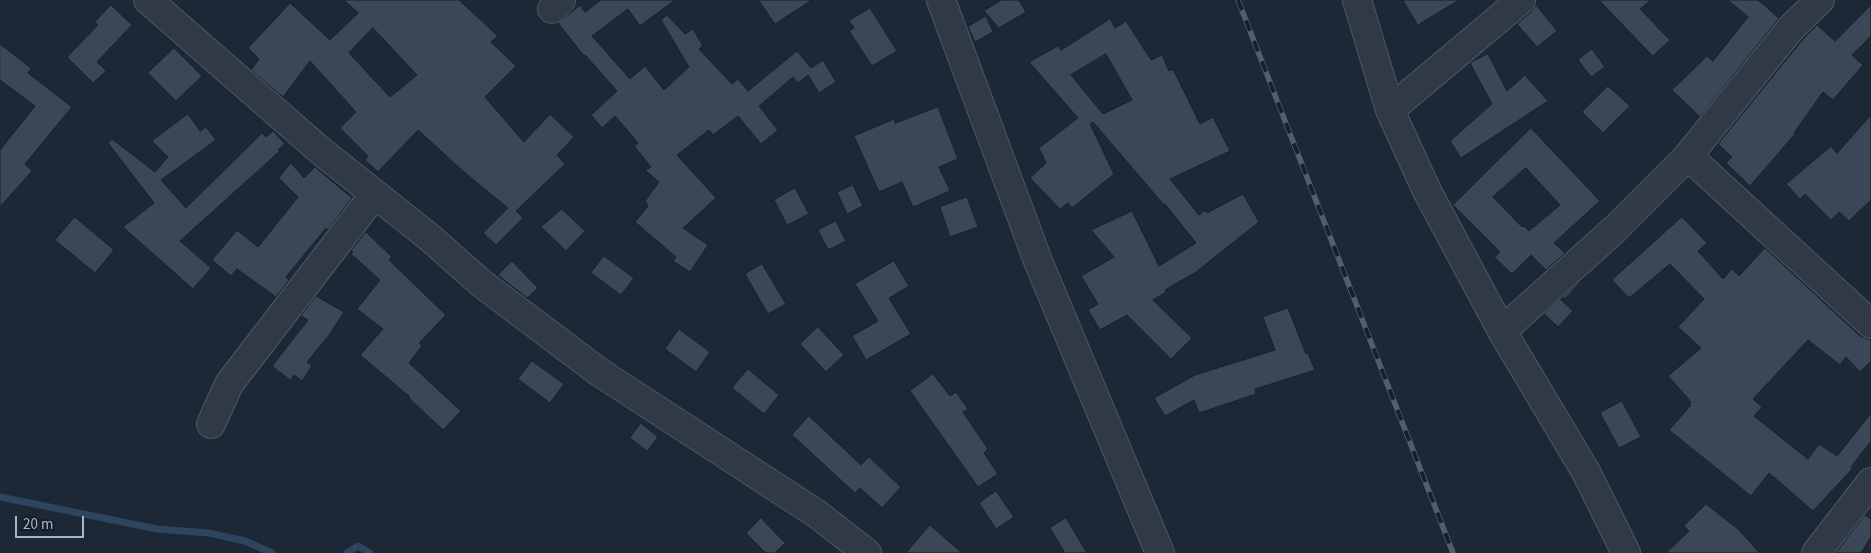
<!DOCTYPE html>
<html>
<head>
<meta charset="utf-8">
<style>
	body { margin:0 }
	#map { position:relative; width:1871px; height:553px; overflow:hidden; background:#1d2836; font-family:"Source Sans 3",sans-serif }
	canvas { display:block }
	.scale { position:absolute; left:15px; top:516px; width:69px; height:22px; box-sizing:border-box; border:2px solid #aab5c4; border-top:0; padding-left:6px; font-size:15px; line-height:18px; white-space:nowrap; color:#aab5c4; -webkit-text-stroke:4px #161f2a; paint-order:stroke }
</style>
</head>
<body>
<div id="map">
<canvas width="1871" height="553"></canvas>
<div class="scale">20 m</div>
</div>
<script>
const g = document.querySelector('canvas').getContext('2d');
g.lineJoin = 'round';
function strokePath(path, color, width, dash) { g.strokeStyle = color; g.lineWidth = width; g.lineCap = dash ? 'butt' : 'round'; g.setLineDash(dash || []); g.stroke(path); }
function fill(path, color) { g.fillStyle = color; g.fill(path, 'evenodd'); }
const stream = new Path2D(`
	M0,497L157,529L209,533L245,541L272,553
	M347,553L358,546L370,553`);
const building = new Path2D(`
	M344,0H459L498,36L491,42L516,66L485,97L524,142L550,114L574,137L557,155L565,164L516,211L523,218L496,245L483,233L508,208L464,172L418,130L378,172L365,160L368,156L340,128L356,112L310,61L283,97L251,70L259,59L248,48L290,3L330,40L358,13ZM373,28L417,75L390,97L349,53Z
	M601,0H675L640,26L628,9L592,36L630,79L645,66L664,90L689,67L661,20L667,15L685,34L693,29L703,46L699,49L732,84L738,79L748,91L797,51L811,68L823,60L836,82L819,93L808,75L798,83L793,77L759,106L778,130L761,144L738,116L713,135L709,130L677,155L716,198L683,228L708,245L690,272L673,261L676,257L635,222L648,206L645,201L659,182L645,170L651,167L634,146L638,143L615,116L602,128L591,115L617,91L585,55L584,56L558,23L580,5L585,12Z
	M759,0H812L775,24Z
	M1002,0H1019L1026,12L999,28L984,11Z
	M1403,0H1459L1418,25Z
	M1599,0H1651L1640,9L1670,40L1653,56Z
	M1728,0H1758L1779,18L1700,117L1672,90L1707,56L1713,61L1748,17Z
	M111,5L132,25L97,62L106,71L93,83L67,57L98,25L95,22Z
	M1536,5L1557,31L1537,47L1517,24L1531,12Z
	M1871,5V36L1852,55L1863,65L1833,100L1823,92L1794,133L1795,134L1750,186L1726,163L1732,157L1718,144L1803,39L1817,25L1835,41Z
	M870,8L897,51L872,66L849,31L854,28L849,21Z
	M986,16L993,32L975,42L968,27Z
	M1110,19L1115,28L1126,21L1151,60L1162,55L1169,71L1173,69L1200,124L1213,117L1230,151L1170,179L1199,215L1205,210L1207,213L1243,194L1259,222L1196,272L1165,290L1166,292L1153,300L1192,338L1171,359L1127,315L1100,330L1088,310L1098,304L1081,276L1114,257L1091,230L1132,211L1159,266L1196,243L1165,204L1164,205L1093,122L1090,124L1114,174L1072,208L1068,203L1060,209L1030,178L1046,163L1039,148L1078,118L1029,62L1058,46L1061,50ZM1106,54L1132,100L1103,114L1071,75Z
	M0,44L31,68L28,73L72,107L25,164L32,171L0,207V150L35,106L0,80Z
	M174,48L202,76L176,101L148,73Z
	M1592,49L1605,67L1591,77L1578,60Z
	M1488,54L1507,91L1525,75L1548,101L1461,158L1450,141L1492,104L1470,63Z
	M1608,86L1630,106L1603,133L1582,112Z
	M938,107L958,159L939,167L950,191L913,207L902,182L879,192L854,136L894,119L895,123Z
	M188,114L200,131L206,127L216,140L161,180L186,208L262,133L266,137L273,131L285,144L278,150L280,151L180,241L211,268L193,289L123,227L154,203L108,143L112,139L155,172L168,157L152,141Z
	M1871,115V200L1849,221L1839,212L1831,220L1805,194L1800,199L1786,184L1831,146L1837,153Z
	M1531,128L1600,201L1554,243L1565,253L1546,270L1531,255L1512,274L1494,257L1500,252L1453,205ZM1526,168L1560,205L1529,231L1524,226L1522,227L1493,197Z
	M291,163L304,178L315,167L352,198L328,230L326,228L286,277L289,280L276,297L237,269L231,276L212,260L237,230L258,247L298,197L279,178Z
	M853,185L863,206L847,214L837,192Z
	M795,188L809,214L787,225L774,200Z
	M967,197L978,227L950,237L940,207Z
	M562,209L585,231L566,251L541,227Z
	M75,217L114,250L95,273L55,240Z
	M1682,217L1707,243L1698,251L1723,279L1732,269L1739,276L1765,248L1860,336L1871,340V361L1860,372L1846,357L1840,365L1808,340L1753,399L1762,407L1754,416L1808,459L1819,444L1837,456L1871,413V441L1851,467L1853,468L1813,511L1769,473L1751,496L1669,430L1691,405L1689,404L1691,402L1668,376L1701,348L1678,327L1704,299L1670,264L1629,298L1612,280Z
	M836,221L846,241L828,250L818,230Z
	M366,232L392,257L389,260L446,315L419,343L422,346L409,363L461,411L443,430L409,398L410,397L360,355L383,329L357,309L380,280L351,254L353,252L351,251Z
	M604,256L634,278L621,295L591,273Z
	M512,261L538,288L527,298L498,275Z
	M894,261L909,286L889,298L911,334L866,360L852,336L878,321L855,284Z
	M762,264L786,304L768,314L745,274Z
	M1587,275L1565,299L1563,297Z
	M316,296L344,312L330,334L307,362L312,366L302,381L294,375L290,380L272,366L308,320L301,316Z
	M1560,299L1573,311L1558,327L1544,314Z
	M1288,308L1306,354L1308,353L1315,370L1255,389L1256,394L1199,413L1194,400L1165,416L1154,398L1195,375L1275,350L1263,317Z
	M818,327L844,355L826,372L800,344Z
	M679,329L710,352L696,372L665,349Z
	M532,361L564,384L550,403L518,379Z
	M748,369L779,395L764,414L732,388Z
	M933,374L950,396L956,392L968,409L963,412L988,449L984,453L998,474L978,487L910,391Z
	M1622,401L1641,437L1619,448L1600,413Z
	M809,416L861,465L869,457L901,487L882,508L860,488L855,493L792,435Z
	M641,423L658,437L647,451L630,438Z
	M996,491L1014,517L996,529L979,503Z
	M1706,504L1738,529L1760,553H1666L1689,531L1684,526Z
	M1865,515L1871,519V537L1861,553H1836Z
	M761,518L785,543L775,553H766L746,533Z
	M1066,518L1087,553H1065L1050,528Z
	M930,525L962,553H906Z`);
const minor = new Path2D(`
	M148,0L322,152L429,237L481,283L599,372L817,514L867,553
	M941,0L1038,261L1160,553
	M1357,0L1390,110L1427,191L1502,331L1586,472L1626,553
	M552,9L561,0
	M1390,110L1521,0
	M1688,156L1871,324
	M1502,331L1615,229L1688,156L1791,28L1820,0
	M211,424L229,384L374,195
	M1816,553L1871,482`);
const rail = new Path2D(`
	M1238,0L1453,553`);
strokePath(stream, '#2f445f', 7);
fill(building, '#394757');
strokePath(building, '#18212d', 1);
strokePath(minor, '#4e5865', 30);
strokePath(minor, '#303a46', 28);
strokePath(rail, '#525e6e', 5.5);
strokePath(rail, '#161f2a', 4, [11]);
</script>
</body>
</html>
